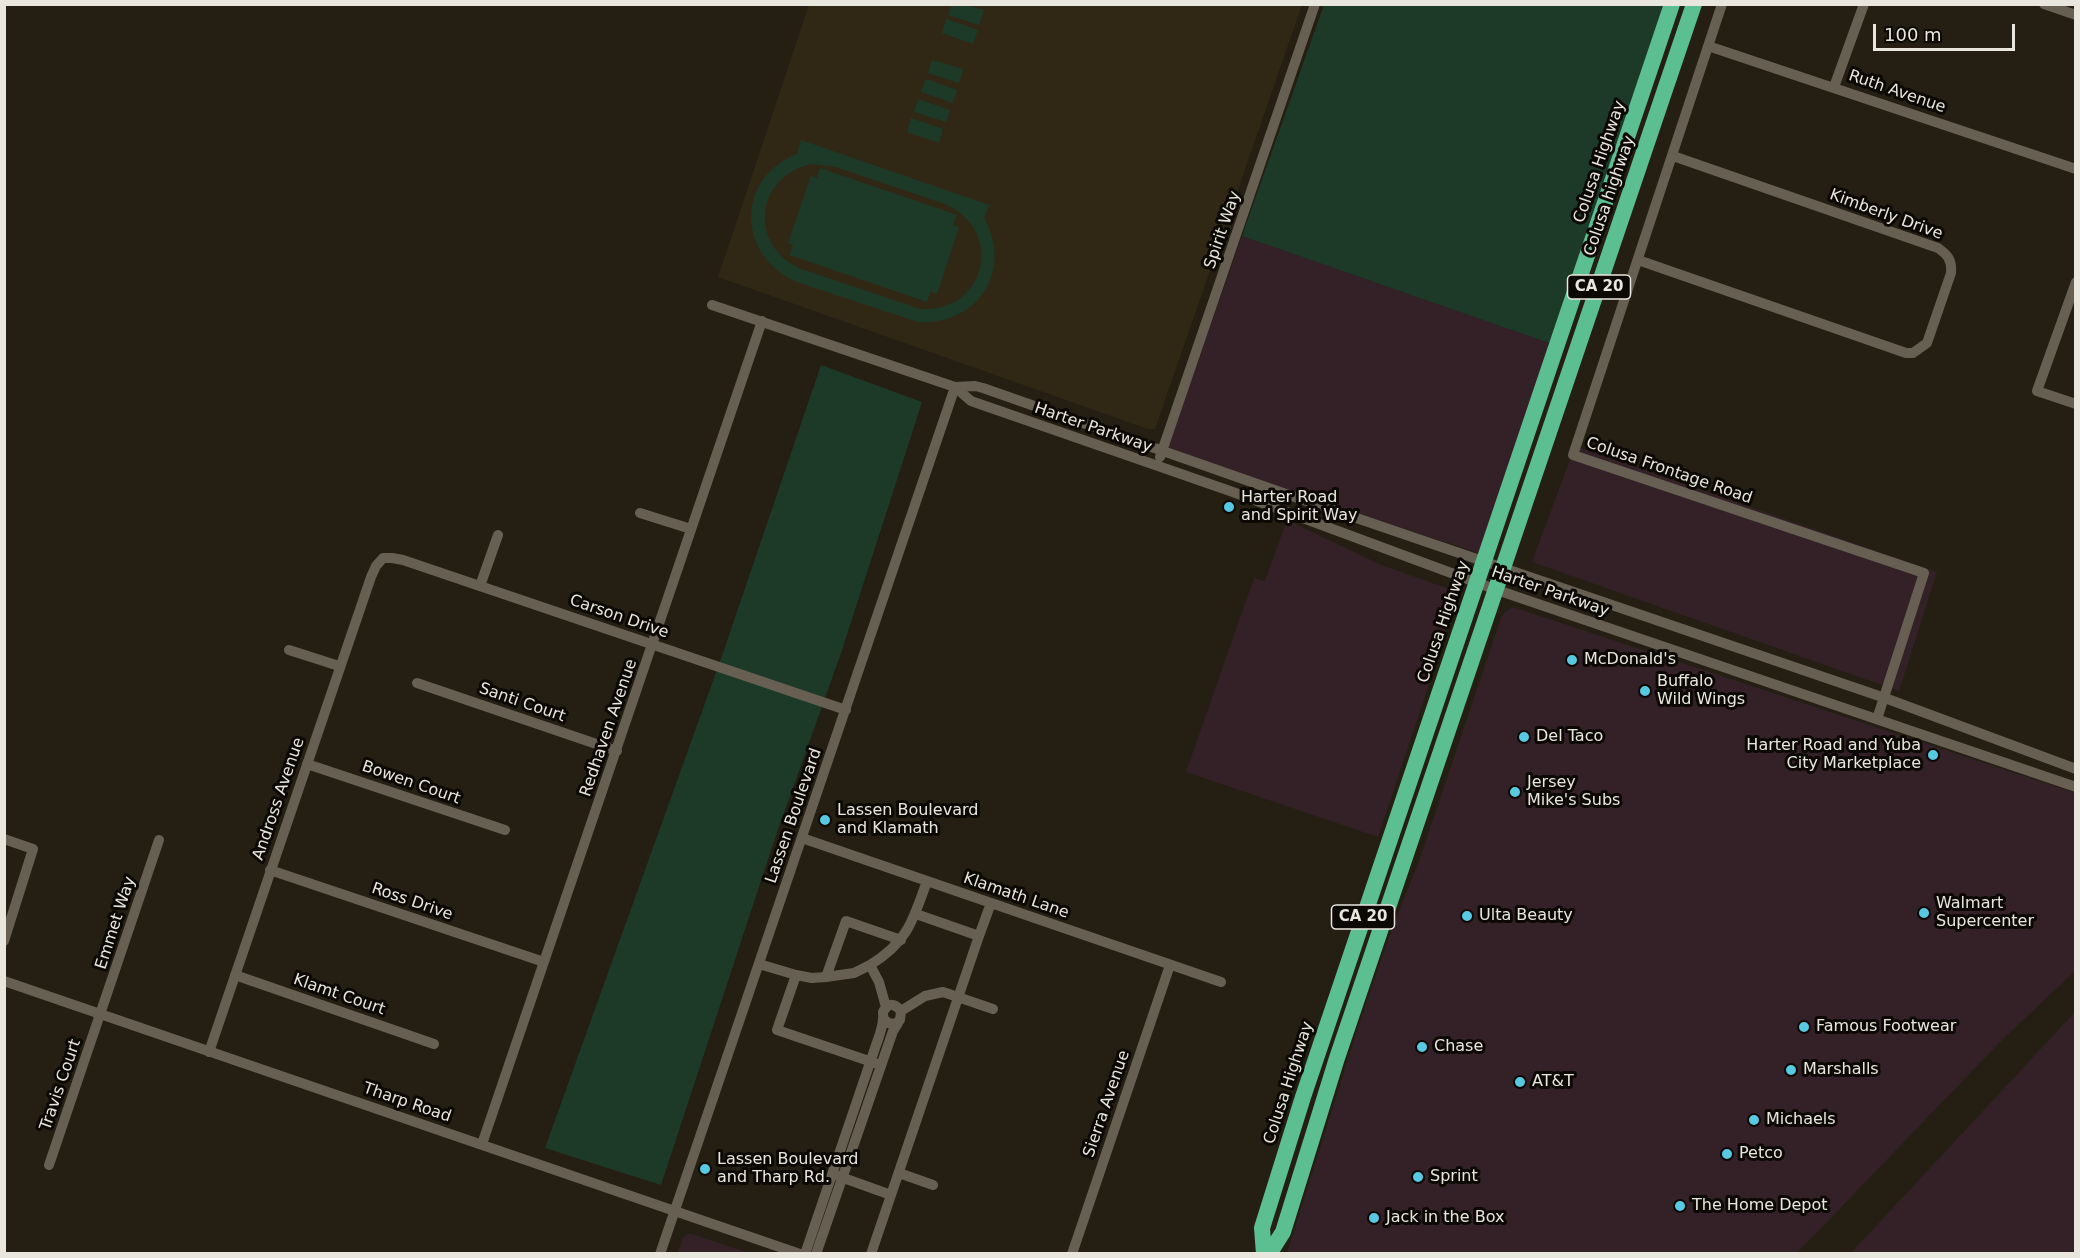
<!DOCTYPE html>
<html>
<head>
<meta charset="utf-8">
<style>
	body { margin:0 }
	#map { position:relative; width:2080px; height:1258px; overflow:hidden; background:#251f13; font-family:"DejaVu Sans",sans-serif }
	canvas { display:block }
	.frame { position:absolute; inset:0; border:6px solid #e9e6de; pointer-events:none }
	.scale { position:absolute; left:1873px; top:24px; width:142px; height:27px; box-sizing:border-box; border:3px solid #e9e6de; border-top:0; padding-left:8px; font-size:18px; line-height:21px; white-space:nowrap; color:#e9e6de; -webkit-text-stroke:4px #0c0905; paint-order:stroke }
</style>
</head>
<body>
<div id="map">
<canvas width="2080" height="1258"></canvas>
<div class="frame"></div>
<div class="scale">100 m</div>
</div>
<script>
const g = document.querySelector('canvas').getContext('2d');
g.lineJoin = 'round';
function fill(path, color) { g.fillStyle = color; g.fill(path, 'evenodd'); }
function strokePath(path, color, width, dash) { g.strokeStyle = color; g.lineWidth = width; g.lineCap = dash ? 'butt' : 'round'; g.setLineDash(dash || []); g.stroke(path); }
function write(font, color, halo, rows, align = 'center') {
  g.font = font + ' "DejaVu Sans",sans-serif'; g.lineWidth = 6; g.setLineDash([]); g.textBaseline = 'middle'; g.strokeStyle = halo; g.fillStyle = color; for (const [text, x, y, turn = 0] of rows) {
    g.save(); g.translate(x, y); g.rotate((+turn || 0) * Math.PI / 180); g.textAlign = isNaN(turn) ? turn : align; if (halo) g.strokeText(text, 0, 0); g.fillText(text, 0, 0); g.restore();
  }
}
const commercial = new Path2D(`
	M1242,236L1549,343L1479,553L1284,490L1168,447Z
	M1575,446L1937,572L1899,691L1532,562Z
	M1287,520L1379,564L1449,589L1456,604L1378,837L1186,772L1254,578L1265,581Z
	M1513,607L2075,793V971L2002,1040L1797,1253H1287L1359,1024L1393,926L1419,861L1501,618L1505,612Z
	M2075,1012V1253H1851Z
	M687,1234H692L749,1253H677L683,1238Z`);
const built = new Path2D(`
	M809,5H1302L1155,429H1148L718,277Z`);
const green = new Path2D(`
	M952,4L966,5L984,10L979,25L948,15Z
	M1324,5H1664L1549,343L1242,236Z
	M946,19L978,30L973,44L942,33Z
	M932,60L963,69L959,83L928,73Z
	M926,79L957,90L953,103L921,92Z
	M918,99L950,110L946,122L914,112Z
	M911,118L943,129L939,143L907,132Z
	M801,140L989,205L984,218C1014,271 977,326 918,322L797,282C737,256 735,179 797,154ZM811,164L836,167L945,204C1006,231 986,313 920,309L801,269C748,245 755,177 811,164Z
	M820,168L957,215L953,225L959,227L937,294L930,292L927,302L790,255L793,245L788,243L811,176L817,178Z
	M821,365L922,402L841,653L774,841L661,1185L545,1148L722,656Z`);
const minor = new Path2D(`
	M1722,4L1573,455L1924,573L1877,719
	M2044,4L2076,15
	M1708,46L2076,169
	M1834,87L1864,4
	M1638,260L1906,353H1913L1927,343L1951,273C1952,260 1948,255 1938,248L1673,156
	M2076,282L2037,391L2076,404
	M712,305L955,387L975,386L983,388L1283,493L1885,698L2076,769
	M955,387L971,401L1230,491L1497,590L2076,787
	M1160,457L1315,4
	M640,513L691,529
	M480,586L498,535
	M289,650L339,666
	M417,683L617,751
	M307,764L505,830
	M802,838L1221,982
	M4,839L33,849L4,941
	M270,870L544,962
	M979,936L991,903
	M759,964L796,975
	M870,965L854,973L826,977L846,921L901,940
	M235,975L434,1044
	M826,977L812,978L796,975L777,1030L875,1063
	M4,981L800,1254
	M886,1007L879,982L870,965C908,942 913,920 927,881
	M901,1011L925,996L943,992L993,1009
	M209,1052L371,577L376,566L383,558H392L403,560L846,710
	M482,1144L762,321
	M49,1165L159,840
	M899,1173L933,1185
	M838,1176L891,1195
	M660,1254L955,387
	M805,1254L875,1048C878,1039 883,1028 883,1018C884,1013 881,1013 885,1009C890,1001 897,1006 901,1011L900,1020L895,1024L888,1023L884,1019
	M816,1254L893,1031L898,1023
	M871,1254L979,936L916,914
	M1072,1254L1170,965`);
const highway = new Path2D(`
	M1264,1254L1262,1228L1303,1097L1672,4
	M1269,1254L1283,1232L1337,1058L1694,4`);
const markers = [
	[1229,507,6,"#57c9e2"],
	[1572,660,6,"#57c9e2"],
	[1645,691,6,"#57c9e2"],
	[1524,737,6,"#57c9e2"],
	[1933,755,6,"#57c9e2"],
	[1515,792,6,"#57c9e2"],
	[825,820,6,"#57c9e2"],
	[1924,913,6,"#57c9e2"],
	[1467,916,6,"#57c9e2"],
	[1804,1027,6,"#57c9e2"],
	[1422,1047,6,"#57c9e2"],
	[1791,1070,6,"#57c9e2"],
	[1520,1082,6,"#57c9e2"],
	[1754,1120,6,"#57c9e2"],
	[1727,1154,6,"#57c9e2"],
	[705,1169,6,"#57c9e2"],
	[1418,1177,6,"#57c9e2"],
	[1680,1206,6,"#57c9e2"],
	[1374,1218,6,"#57c9e2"]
];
const shields = [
	[1599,287,63],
	[1363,917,63]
];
const shieldNames = [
	["CA 20",1599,287],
	["CA 20",1363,917]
];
const streetNames = [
	["Ruth Avenue",1897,92,19],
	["Colusa Highway",1600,162,-71],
	["Colusa highway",1610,196,-71],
	["Kimberly Drive",1886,215,20],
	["Spirit Way",1223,230,-71],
	["Harter Parkway",1093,428,19],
	["Colusa Frontage Road",1669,471,19],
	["Harter Parkway",1550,592,19],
	["Carson Drive",619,617,19],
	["Colusa Highway",1444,622,-71],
	["Santi Court",522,703,19],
	["Redhaven Avenue",609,728,-71],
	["Bowen Court",411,783,19],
	["Andross Avenue",279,799,-71],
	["Lassen Boulevard",794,816,-71],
	["Klamath Lane",1016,896,19],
	["Ross Drive",412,902,19],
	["Emmet Way",116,923,-72],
	["Klamt Court",339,995,19],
	["Colusa Highway",1289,1083,-72],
	["Travis Court",61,1085,-71],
	["Tharp Road",407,1103,19],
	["Sierra Avenue",1107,1104,-71]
];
const poiNames = [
	["Harter Road",1241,498],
	["and Spirit Way",1241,516],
	["McDonald's",1584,660],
	["Buffalo",1657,682],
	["Wild Wings",1657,700],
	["Del Taco",1536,737],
	["Harter Road and Yuba",1921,746,"right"],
	["City Marketplace",1921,764,"right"],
	["Jersey",1527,783],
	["Mike's Subs",1527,801],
	["Lassen Boulevard",837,811],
	["and Klamath",837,829],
	["Walmart",1936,904],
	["Supercenter",1936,922],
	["Ulta Beauty",1479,916],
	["Famous Footwear",1816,1027],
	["Chase",1434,1047],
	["Marshalls",1803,1070],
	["AT&T",1532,1082],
	["Michaels",1766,1120],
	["Petco",1739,1154],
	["Lassen Boulevard",717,1160],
	["and Tharp Rd.",717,1178],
	["Sprint",1430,1177],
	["The Home Depot",1692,1206],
	["Jack in the Box",1386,1218]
];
fill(commercial, '#332127');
fill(built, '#302815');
fill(green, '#1d3a29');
strokePath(minor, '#665f52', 10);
strokePath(highway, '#5bbf92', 16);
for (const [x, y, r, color] of markers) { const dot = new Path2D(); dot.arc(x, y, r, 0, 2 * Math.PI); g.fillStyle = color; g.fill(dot); strokePath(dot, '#0c0905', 2); }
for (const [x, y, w] of shields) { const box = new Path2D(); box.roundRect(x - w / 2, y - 12, w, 24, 4.5); g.fillStyle = '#0c0905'; g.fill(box); strokePath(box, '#e9e6de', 1.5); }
write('bold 15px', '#e9e6de', null, shieldNames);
write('16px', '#e9e6de', '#0c0905', streetNames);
write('16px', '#e9e6de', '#0c0905', poiNames, 'left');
</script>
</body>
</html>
